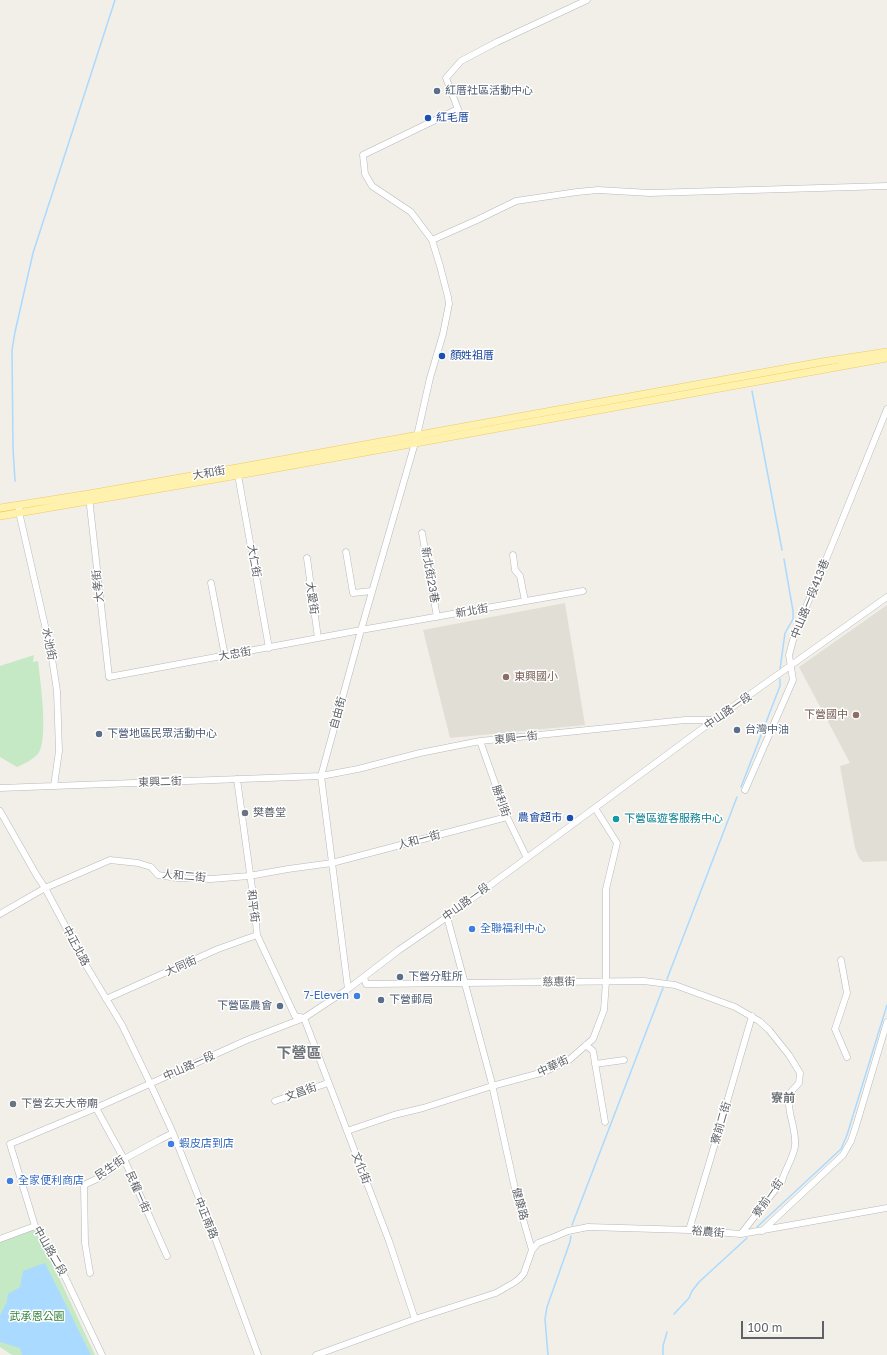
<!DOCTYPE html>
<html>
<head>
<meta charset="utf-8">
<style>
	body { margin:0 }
	#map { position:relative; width:887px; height:1355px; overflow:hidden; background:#f1efe8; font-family:"Golos Text",sans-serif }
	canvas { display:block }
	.scale { position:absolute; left:741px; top:1321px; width:83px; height:18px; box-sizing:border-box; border:2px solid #5f6368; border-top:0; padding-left:5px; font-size:12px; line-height:14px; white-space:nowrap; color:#5f6368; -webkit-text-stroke:3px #fff; paint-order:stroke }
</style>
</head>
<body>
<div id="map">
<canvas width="887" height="1355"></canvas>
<div class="scale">100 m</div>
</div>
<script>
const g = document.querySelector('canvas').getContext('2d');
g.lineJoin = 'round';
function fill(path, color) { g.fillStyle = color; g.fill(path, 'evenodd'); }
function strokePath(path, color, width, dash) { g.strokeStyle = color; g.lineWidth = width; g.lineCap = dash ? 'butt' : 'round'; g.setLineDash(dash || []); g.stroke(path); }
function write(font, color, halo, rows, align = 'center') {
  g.font = font + ' "Golos Text","Noto Sans TC",sans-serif'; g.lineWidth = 3; g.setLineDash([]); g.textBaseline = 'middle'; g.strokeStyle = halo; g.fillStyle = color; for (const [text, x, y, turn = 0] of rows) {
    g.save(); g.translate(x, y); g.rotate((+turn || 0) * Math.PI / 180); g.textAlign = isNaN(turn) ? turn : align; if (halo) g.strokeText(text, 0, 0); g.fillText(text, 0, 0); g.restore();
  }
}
const education = new Path2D(`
	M565,603L585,725L450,738L423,630Z
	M887,605V861L863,862L859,858L855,848L840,766L850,763L799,667Z`);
const green = new Path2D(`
	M34,655L33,662L38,661C40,680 49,739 38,754C32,760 24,764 17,767L0,757V666Z
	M35,1226L95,1355H12L0,1347V1239Z`);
const water = new Path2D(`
	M45,1263L91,1355H22L20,1348L0,1342V1315L7,1302L8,1294L20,1287L23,1271Z`);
const stream = new Path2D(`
	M752,391L782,550
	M15,481L13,448L12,350L15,332L33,253L115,0
	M780,669L785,633L793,619V611L784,559
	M741,787L780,686V679
	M667,979L737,797
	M572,1225L663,988
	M757,1227L841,1149L847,1135L887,1005
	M674,1314L689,1298L692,1291L699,1282L747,1238
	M548,1355L545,1319L547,1307L570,1242L571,1236
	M663,1355V1346L667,1332`);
const minor = new Path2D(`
	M432,240L477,220L516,201L577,192L598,190L650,193L887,186
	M238,475L269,648
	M89,497L109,677L361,630L583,591
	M19,505V512L51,652L57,691L59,751L54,786
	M422,533L437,617
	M346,552L353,593L372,591
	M513,555L515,570L520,576L525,601
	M307,558L318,638
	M211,583L225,656
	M480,741L507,817L527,858
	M237,779L255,910L257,935L295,1016L304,1018
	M0,788L321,776L358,769L420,753L480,741L685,720H714
	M745,790L793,680L789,655L795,633L832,545L887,409
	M0,811L37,876L45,888L87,967L122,1025L150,1083L173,1133L218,1246L258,1355
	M0,914L45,888L110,860L138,863L151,867L158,875L177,878L211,879L249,876L288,869L332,863L507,817
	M841,960L847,993L835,1029L847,1057
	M364,977L366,984H374L644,981L675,985L735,1007L759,1021L769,1030L789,1055L800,1073L799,1083L788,1095C789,1103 789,1110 791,1117C793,1127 796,1136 795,1146C793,1159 785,1169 782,1181L741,1234
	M348,989L321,776L361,630L417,436L430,378L443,334L449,304L448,297L440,266L432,240L411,212L372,186L365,174L363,155L458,109L446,78L461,61L497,42L587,0
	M106,999L218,949L257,935
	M304,1018L389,1241L415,1319
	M586,1045L593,1051L605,1122
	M595,1064L624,1060
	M275,1101L328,1083
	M96,1108L124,1159L167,1256
	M347,1131L394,1115L423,1108L492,1086L544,1072L569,1060L593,1039L604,1010L606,981V889L617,843L595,808
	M689,1230L711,1157L752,1016
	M762,1231L843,1155L851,1141L856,1126L887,1022
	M0,1239L35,1226
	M532,1250L538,1243L554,1237L568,1231L588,1227L689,1230L741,1234L887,1208
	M90,1273L85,1243L84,1185L103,1176L124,1159L159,1140L173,1133
	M102,1355L66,1279L41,1233L35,1226L10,1144L96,1108L247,1040L304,1018L348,989L399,950L447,917L714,720L887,597
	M316,1355L415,1319L496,1293L515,1282L520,1278L524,1273L532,1250L517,1198L491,1080L447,917`);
const major = new Path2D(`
	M0,508L89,494L237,468L822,362L887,352
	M0,516L238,475L887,358`);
const markers = [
	[437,91,4,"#5c6f8a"],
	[428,118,4,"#1a4fb4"],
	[442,356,4,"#1a4fb4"],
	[506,677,4,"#8d6e63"],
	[856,715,4,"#8d6e63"],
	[737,730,4,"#5c6f8a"],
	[99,734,4,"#5c6f8a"],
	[245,813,4,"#6b7280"],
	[570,818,4,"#1a4fb4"],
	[616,819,4,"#0f9aa8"],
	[472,929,4,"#3f7fe0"],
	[400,977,4,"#5c6f8a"],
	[357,996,4,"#3f7fe0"],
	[381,1000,4,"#5c6f8a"],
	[280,1006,4,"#5c6f8a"],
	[13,1104,4,"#6b7280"],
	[171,1144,4,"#3f7fe0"],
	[10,1181,4,"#3f7fe0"]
];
const serviceNames = [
	["紅厝社區活動中心",445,91],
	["台灣中油",745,730],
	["下營地區民眾活動中心",107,734],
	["下營分駐所",408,977],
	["下營郵局",389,1000],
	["下營區農會",272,1006,"right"]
];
const transitNames = [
	["紅毛厝",436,118],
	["顏姓祖厝",450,356],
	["農會超市",562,818,"right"]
];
const streetNames = [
	["大和街",209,473,-10],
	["大仁街",254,561,80],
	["新北街23巷",430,575,80],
	["大孝街",98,586,-96],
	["大愛街",312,598,82],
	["中山路一段413巷",810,599,-68],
	["新北街",472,611,-10],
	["水池街",49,644,79],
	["大忠街",235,654,-10],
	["中山路一段",728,711,-35],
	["自由街",338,713,-75],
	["東興一街",516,738,-6],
	["東興二街",160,782,-2],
	["勝利街",501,801,71],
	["人和一街",419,840,-15],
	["人和二街",184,876,5],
	["中山路一段",466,902,-36],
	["和平街",253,906,83],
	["中正北路",76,946,62],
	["大同街",181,966,-24],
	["慈惠街",559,982,-1],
	["中山路一段",189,1066,-24],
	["中華街",553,1066,-25],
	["文昌街",301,1092,-20],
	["寮前二街",721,1123,-74],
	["民生街",110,1168,-34],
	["文化街",361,1168,69],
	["民權一街",138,1192,66],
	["寮前一街",768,1198,-55],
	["健康路",520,1204,75],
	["中正南路",206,1218,68],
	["裕農街",708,1232,5],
	["中山路二段",50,1251,60]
];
const educationNames = [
	["東興國小",514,677],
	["下營國中",848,715,"right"]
];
const worshipNames = [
	["樊善堂",253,813],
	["下營玄天大帝廟",21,1104]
];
const cultureNames = [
	["下營區遊客服務中心",624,819]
];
const shopNames = [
	["全聯福利中心",480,929],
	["7-Eleven",349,996,"right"],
	["蝦皮店到店",179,1144],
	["全家便利商店",18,1181]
];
const parkNames = [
	["武承恩公園",37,1317]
];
const neighbourhoodNames = [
	["寮前",783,1098]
];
const districtNames = [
	["下營區",299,1053]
];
fill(education, '#e1ded6');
fill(green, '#c5e8c5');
fill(water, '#aadaff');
strokePath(stream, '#aadaff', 1.5);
strokePath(minor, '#b5b8bc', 7);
strokePath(major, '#f2c960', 8);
strokePath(minor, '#fff', 6);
strokePath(major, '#fff2af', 7);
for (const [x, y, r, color] of markers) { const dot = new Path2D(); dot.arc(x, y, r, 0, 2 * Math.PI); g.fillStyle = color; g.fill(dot); strokePath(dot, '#fff', 1.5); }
write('11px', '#4e5e75', '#fff', serviceNames, 'left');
write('11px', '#164399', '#fff', transitNames, 'left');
write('11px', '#5f6368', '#fff', streetNames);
write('11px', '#785e54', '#fff', educationNames, 'left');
write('11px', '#5b616d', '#fff', worshipNames, 'left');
write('11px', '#0d838f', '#fff', cultureNames, 'left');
write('11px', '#366cbe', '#fff', shopNames, 'left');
write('11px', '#348238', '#fff', parkNames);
write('bold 12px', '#70757a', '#fff', neighbourhoodNames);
write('bold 15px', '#70757a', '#fff', districtNames);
</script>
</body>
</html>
